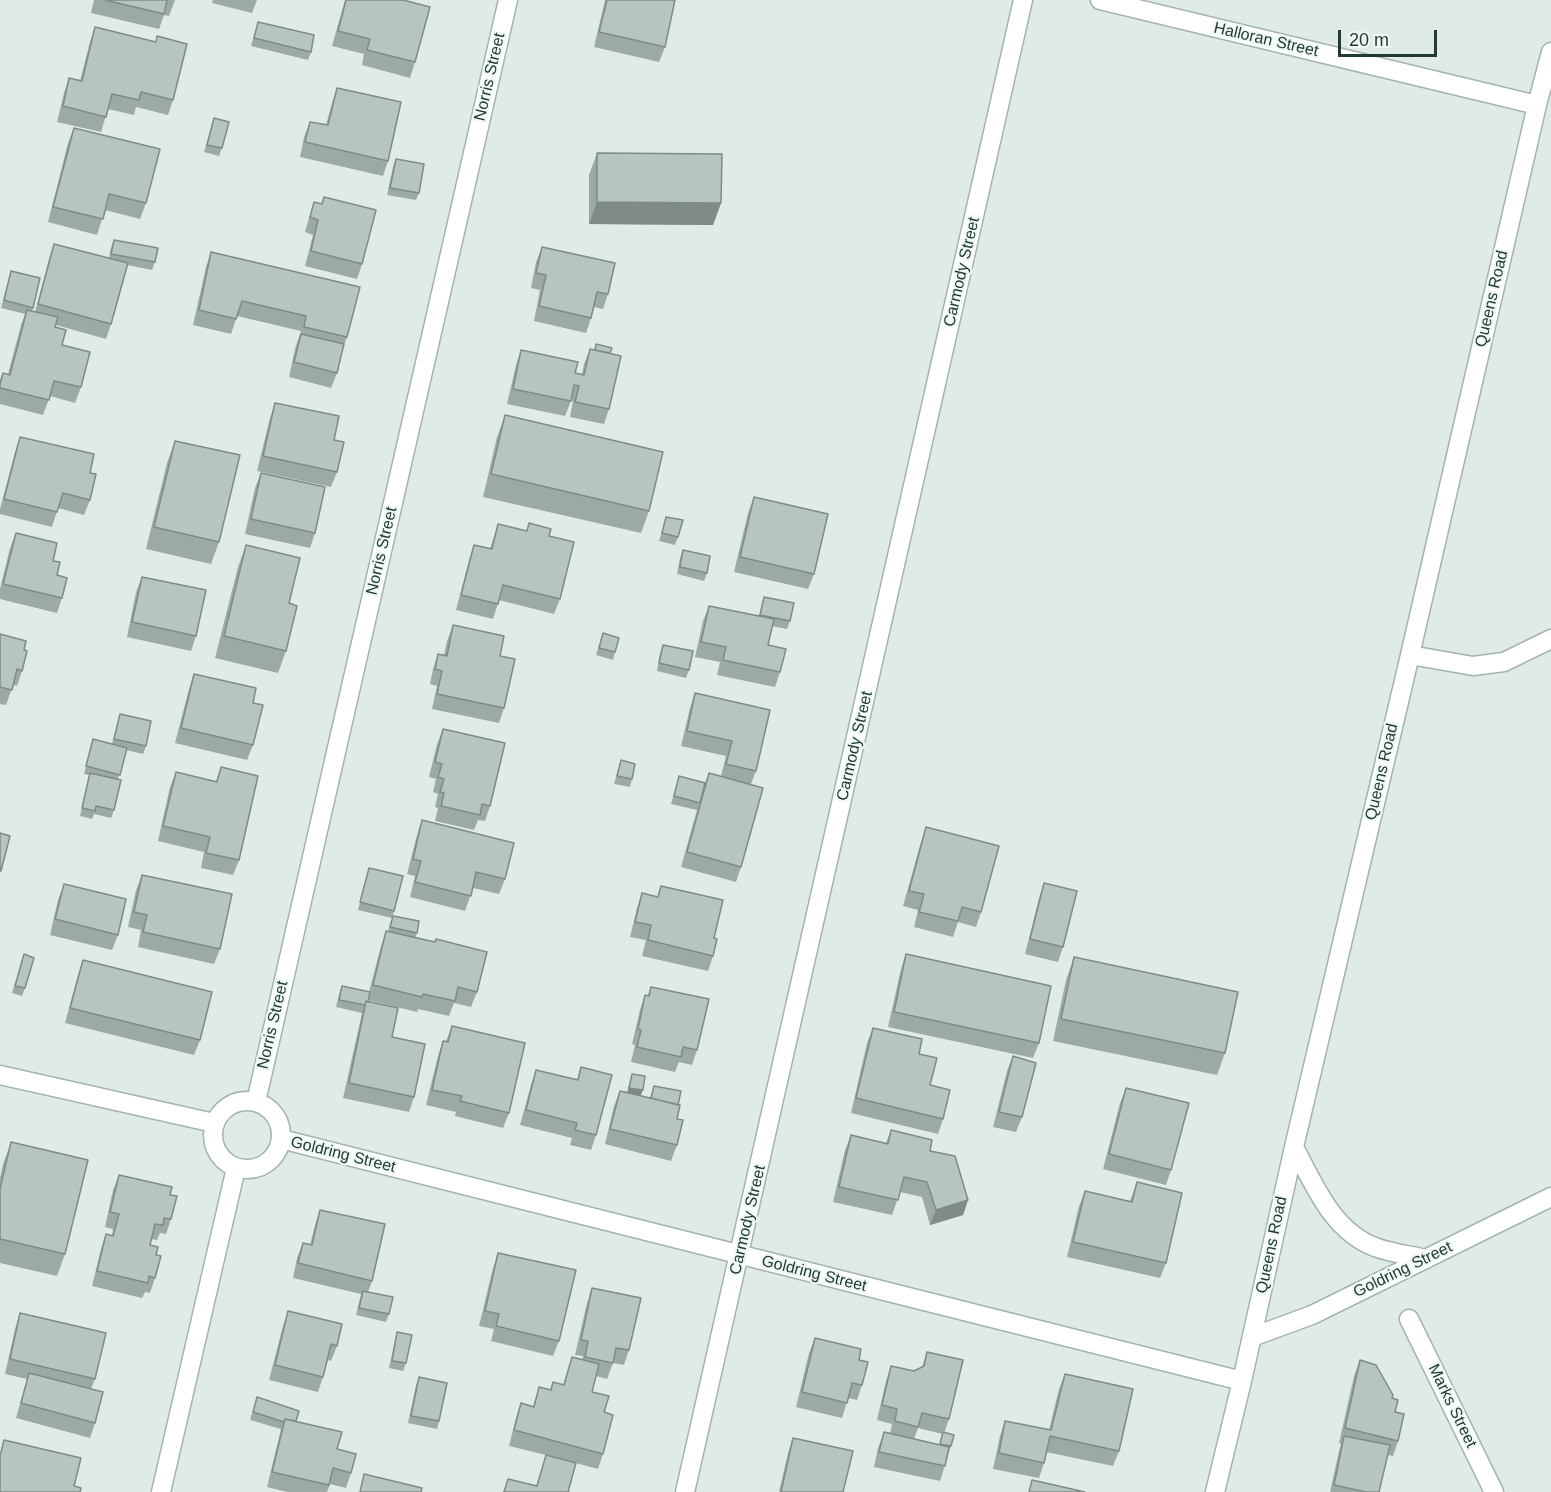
<!DOCTYPE html>
<html>
<head>
<meta charset="utf-8">
<style>
	body { margin:0 }
	#map { position:relative; width:1551px; height:1492px; overflow:hidden; background:#e0ebe7; font-family:Arial,sans-serif }
	canvas { display:block }
	.scale { position:absolute; left:1338px; top:30px; width:99px; height:27px; box-sizing:border-box; border:3px solid #203b37; border-top:0; padding-left:8px; font-size:18px; line-height:21px; white-space:nowrap; color:#203b37; -webkit-text-stroke:4px #f0f8f5; paint-order:stroke }
</style>
</head>
<body>
<div id="map">
<canvas width="1551" height="1492"></canvas>
<div class="scale">20 m</div>
</div>
<script>
const g = document.querySelector('canvas').getContext('2d');
g.lineJoin = 'round';
function strokePath(path, color, width, dash) { g.strokeStyle = color; g.lineWidth = width; g.lineCap = dash ? 'butt' : 'round'; g.setLineDash(dash || []); g.stroke(path); }
function fill(path, color) { g.fillStyle = color; g.fill(path, 'evenodd'); }
function write(font, color, halo, rows, align = 'center') {
  g.font = font + ' Arial,sans-serif'; g.lineWidth = 4.5; g.setLineDash([]); g.textBaseline = 'middle'; g.strokeStyle = halo; g.fillStyle = color; for (const [text, x, y, turn = 0] of rows) {
    g.save(); g.translate(x, y); g.rotate((+turn || 0) * Math.PI / 180); g.textAlign = isNaN(turn) ? turn : align; if (halo) g.strokeText(text, 0, 0); g.fillText(text, 0, 0); g.restore();
  }
}
const minor = new Path2D(`
	M1100,0L1537,105
	M1410,655L1473,666L1504,662L1551,639
	M0,1075L214,1123
	M213 1135a34 34 0 1 1 68 0a34 34 0 1 1-68 0Z
	M256,1102L508,0
	M281,1139L1242,1381
	M1294,1147C1314,1184 1332,1231 1375,1247C1390,1253 1409,1255 1426,1259
	M1409,1319L1494,1492
	M1252,1337L1312,1315L1551,1197
	M161,1492L236,1168
	M685,1492L1023,0
	M1215,1492L1242,1381L1294,1147L1410,655L1537,105L1551,52`);
const wall = new Path2D(`
	M94,0H175L169,16L164,15L159,29L91,13Z
	M213,0H257L252,13L212,3Z
	M345,0H403L415,62L410,78L362,65L364,54L332,46Z
	M605,0H675L665,47L659,62L594,47Z
	M258,22L311,52L308,60L251,46Z
	M95,27L173,100L168,115L136,107L134,115L108,109L101,132L57,122L64,93L69,78L80,81L90,42Z
	M337,88L388,161L383,176L300,157L304,137L310,122L326,125L332,103Z
	M214,118L222,148L219,156L204,152Z
	M74,128L146,203L140,219L105,210L97,235L48,222L68,143Z
	M597,153L721,203L713,225L589,224V175Z
	M396,159L419,193L416,200L387,195L393,167Z
	M324,197L362,264L357,279L305,266L313,235L305,232L309,218L314,202L321,204Z
	M114,240L155,262L152,270L127,265L111,324L106,339L56,325L55,327L81,387L75,403L50,396L43,415L0,404V380L3,373L8,374L21,325L25,314L1,308L11,271L33,308L32,311L35,312L49,259L54,244L109,258L111,248Z
	M542,247L608,294L603,309L594,307L591,318L586,333L534,321L540,290L531,288L536,262Z
	M211,252L347,337L343,348L337,373L331,388L289,377L295,349L301,331L237,316L231,334L193,325L206,267Z
	M596,344L610,353L609,409L604,424L570,417L573,401H571L565,416L507,404L516,365L521,350L575,373L582,374L584,364L590,349L594,350Z
	M275,403L334,440L337,472L331,487L257,471L270,418Z
	M505,415L649,511L641,533L483,497L497,437Z
	M20,437L90,473V500L84,515L58,508L52,527L0,514V509L15,452Z
	M175,441L219,542L211,564L146,549L167,463Z
	M261,473L315,533L310,548L245,534L255,488Z
	M754,497L814,574L808,589L734,572L748,513Z
	M666,517L678,537L675,545L659,541Z
	M498,524L549,536L560,599L554,614L499,600L493,619L456,610L469,560L474,545L490,549Z
	M16,533L53,561L62,598L57,613L0,599V589L10,548Z
	M246,545L289,603L286,651L278,673L215,658L238,567Z
	M683,550L707,573L704,581L677,574L680,558Z
	M142,577L196,636L191,651L127,637L136,592Z
	M764,597L790,621L787,629L772,626L768,645L780,672L775,687L717,675L720,662L695,657L703,621L709,606L759,616Z
	M453,625L500,656L504,708L499,723L432,709L437,686L430,684L433,669L438,654L444,655L447,641Z
	M603,633L615,652L613,660L596,655Z
	M0,634L24,650L22,671L17,686L13,685L6,705L0,704Z
	M663,645L689,670L686,678L657,671L660,653Z
	M194,674L253,703V745L247,760L175,743L189,689Z
	M695,693L756,771L751,784L741,867L736,882L681,867L697,810L671,804L679,776L705,783L709,773L721,776L726,756L681,746L690,708Z
	M120,714L146,746L143,754L126,750L118,779L114,810L111,818L94,814L92,819L80,816L89,775L84,774L93,739L112,744Z
	M443,729L490,806L485,821L478,820L474,830L435,821L438,808L435,807L438,794L433,792L436,779L429,777L437,744Z
	M621,760L632,779L630,787L614,784Z
	M221,767L239,860L233,875L201,868L204,852L158,841L170,787L176,772L216,781Z
	M422,820L505,879L499,894L473,888L465,911L410,897L415,876L407,874L417,835Z
	M926,827L981,912L976,927L958,922L953,937L914,927L918,910L903,906L921,842Z
	M369,868L394,911L392,918L358,910Z
	M142,875L220,949L214,964L138,947L141,930L128,927L136,890Z
	M1044,883L1063,947L1058,962L1025,954L1039,898Z
	M64,884L118,935L112,950L50,935L58,900Z
	M661,886L714,938L713,956L708,971L642,956L646,940L630,937L637,908L642,893L657,897Z
	M393,916L417,933L415,938L477,992L471,1007L454,1003L449,1016L418,1009L417,1012L368,1000V1002L392,1037L414,1097L409,1112L343,1098L362,1013L336,1007L339,994L342,986L369,992L381,946L386,931H388Z
	M24,954L25,988L22,996L12,993Z
	M906,954L1039,1043L1033,1058L888,1027L901,969Z
	M1074,957L1225,1053L1217,1075L1053,1041L1066,980Z
	M83,960L200,1040L194,1055L65,1023L78,975Z
	M651,987L697,1050L692,1065L679,1062L675,1072L631,1062L635,1045L632,1044L640,1010L645,995H648Z
	M452,1026L509,1113L503,1128L455,1116L456,1112L426,1105L438,1056L443,1041H446Z
	M873,1028L919,1054L943,1119L938,1134L851,1113L867,1043Z
	M1013,1056L1022,1117L1016,1132L993,1127L1007,1071Z
	M581,1067L596,1135L591,1150L570,1145L572,1138L520,1125L531,1085L536,1070L577,1080Z
	M632,1074L641,1096L650,1098L654,1086L678,1105L677,1145L671,1161L605,1144L614,1106L620,1091L627,1092Z
	M1126,1088L1171,1170L1166,1185L1103,1169L1120,1103Z
	M891,1130L930,1151L968,1200L963,1215L930,1225L922,1197L900,1192L892,1215L833,1202L845,1150L851,1135L886,1143Z
	M11,1142L65,1254L57,1276L0,1263V1178L3,1164Z
	M119,1175L170,1195L171,1219L166,1234L160,1233L157,1240L151,1239L150,1245L156,1255L155,1278L150,1293L145,1292L142,1298L92,1286L101,1249L106,1234L112,1236L113,1229L105,1227L113,1190Z
	M1137,1182L1166,1263L1160,1278L1067,1257L1079,1206L1085,1191L1130,1201Z
	M320,1210L372,1281L368,1292L389,1314L386,1322L356,1315L361,1294L293,1278L297,1258L303,1243L310,1245L315,1225Z
	M498,1253L559,1341L553,1356L491,1341L494,1329L479,1326L493,1268Z
	M592,1288L629,1350L624,1365L613,1363L607,1379L596,1376L592,1392L604,1412L603,1454L598,1469L576,1463L568,1492H569H503L508,1479L536,1486L546,1455L509,1446L516,1418L521,1403L533,1406L539,1387L550,1390L553,1382L563,1385L572,1357L582,1360L583,1356L575,1355L587,1303Z
	M288,1311L337,1346L331,1361L328,1360L323,1377L318,1392L269,1380L283,1326Z
	M20,1313L95,1379L91,1389L95,1423L90,1438L16,1418L27,1379L5,1374L15,1329Z
	M397,1332L406,1363L403,1371L389,1368L395,1340Z
	M815,1338L862,1385L857,1400L848,1398L842,1418L796,1407L809,1353Z
	M927,1352L949,1419L944,1433L951,1446L940,1481L874,1467L878,1448L884,1432L890,1434L892,1424L877,1420L886,1381L891,1366L914,1371L922,1367ZM918,1428L942,1434L939,1445L914,1439Z
	M1360,1360L1392,1398L1398,1441L1393,1456L1388,1455L1379,1492H1330L1339,1451L1341,1444L1339,1443L1354,1376Z
	M1065,1374L1119,1451L1113,1466L1046,1452L1044,1463L1039,1478L993,1469L1000,1436L1005,1421L1049,1430L1059,1389Z
	M419,1377L439,1421L437,1429L408,1423L416,1385Z
	M257,1397L296,1421L337,1449L351,1473L346,1488L330,1484L327,1492H287L267,1487L281,1429L250,1420Z
	M793,1438L843,1492H779L788,1453Z`);
const shadedWall = new Path2D(`
	M597,202L721,203L713,225L589,224Z
	M629,1088L643,1090L640,1097L626,1095Z
	M968,1200L963,1215L930,1225L936,1210Z`);
const building = new Path2D(`
	M105,0H167L164,14Z
	M346,0H403L430,7L415,62L367,50L370,39L338,31Z
	M607,0H675L665,47L599,32Z
	M258,22L314,35L311,52L254,38Z
	M95,27L156,42L157,36L187,44L173,100L141,92L139,100L112,94L106,117L63,106L69,78L82,81Z
	M337,88L401,102L388,161L305,142L310,122L328,125Z
	M214,118L229,122L222,148L207,145Z
	M74,128L160,149L146,203L109,194L103,219L53,207Z
	M597,153L722,154L721,203L597,202Z
	M396,159L424,164L419,193L390,188Z
	M324,197L376,210L362,264L311,251L318,220L310,217L314,202L322,204Z
	M114,240L158,248L155,262L111,254Z
	M54,244L128,263L111,324L38,304Z
	M542,247L615,263L608,294L597,292L591,318L539,306L546,275L536,273Z
	M211,252L360,287L347,337L304,327L306,316L242,301L236,319L199,310Z
	M11,271L40,278L33,308L4,300Z
	M27,310L58,317L55,327L66,330L62,345L90,352L81,387L54,381L49,400L0,388V384L3,373L10,375Z
	M301,334L344,344L337,373L294,362Z
	M596,344L612,348L610,353L595,350Z
	M590,349L621,356L609,409L575,402L579,386L574,385L571,401L513,389L521,350L578,362L575,373L584,375Z
	M275,403L339,416L334,440L344,442L337,472L263,456Z
	M505,415L663,452L649,511L491,474Z
	M20,437L94,454L90,473L96,474L90,500L63,493L57,512L4,499Z
	M175,441L240,455L219,542L154,527Z
	M261,473L325,487L315,533L251,519Z
	M754,497L828,514L814,574L740,557Z
	M666,517L683,520L678,537L662,533Z
	M529,523L551,529L549,536L574,542L560,599L503,585L498,604L461,595L474,545L492,549L498,524L527,531Z
	M16,533L57,543L53,561L60,562L57,575L67,578L62,598L3,584Z
	M246,545L300,558L289,603L297,606L286,651L224,636Z
	M683,550L710,556L707,573L680,567Z
	M142,577L206,590L196,636L132,622Z
	M764,597L794,603L790,621L760,615Z
	M709,606L774,619L768,645L786,649L780,672L723,660L726,647L701,642Z
	M453,625L504,636L500,656L515,659L504,708L437,694L442,671L435,669L438,654L447,656Z
	M603,633L619,638L615,652L599,648Z
	M0,634L26,641L24,650L27,651L22,671L17,669L12,690L0,687Z
	M663,645L693,651L689,670L659,663Z
	M194,674L256,688L253,703L263,705L253,745L181,728Z
	M695,693L770,710L756,771L726,764L732,741L687,731Z
	M120,714L151,721L146,746L114,739Z
	M443,729L505,743L490,806L482,804L480,815L441,806L444,793L440,792L444,779L438,777L442,764L435,762Z
	M93,739L127,748L120,775L86,766Z
	M621,760L635,764L632,779L617,776Z
	M221,767L258,776L239,860L206,853L210,837L163,826L176,772L217,782Z
	M90,773L121,780L114,810L96,806L95,811L82,808Z
	M709,773L763,788L741,867L687,852Z
	M679,776L705,783L700,803L674,796Z
	M422,820L514,843L505,879L476,872L471,896L415,882L421,861L413,859Z
	M926,827L999,846L981,912L962,907L958,921L919,912L924,894L909,891Z
	M0,833L10,836L1,871H0Z
	M369,868L403,876L394,911L360,902Z
	M142,875L232,894L220,949L143,932L147,915L134,912Z
	M1044,883L1077,891L1063,947L1030,939Z
	M64,884L126,899L118,935L55,919Z
	M661,886L723,900L714,938L717,939L713,956L648,940L651,925L635,922L642,893L658,897Z
	M393,916L419,921L417,933L390,927Z
	M386,931L435,942L436,939L487,952L477,992L458,987L455,1001L423,994L422,997L373,985Z
	M24,954L34,958L25,988L15,986Z
	M906,954L1051,986L1039,1043L894,1012Z
	M1074,957L1238,992L1225,1053L1061,1019Z
	M83,960L212,992L200,1040L70,1008Z
	M342,986L370,992L368,1002L366,1001L365,1005L339,1000Z
	M651,987L709,999L697,1050L683,1047L681,1057L637,1047L641,1030L638,1029L645,995L649,996Z
	M366,1001L398,1008L392,1037L425,1044L414,1097L349,1083Z
	M452,1026L525,1043L509,1113L460,1101L462,1096L432,1090L443,1041L448,1042Z
	M873,1028L922,1039L919,1054L937,1058L930,1085L950,1090L943,1119L856,1098Z
	M1013,1056L1036,1063L1022,1117L999,1112Z
	M581,1067L612,1075L596,1135L575,1130L577,1123L526,1110L536,1070L578,1080Z
	M632,1074L645,1076L643,1090L629,1088Z
	M654,1086L681,1091L678,1105L651,1098Z
	M1126,1088L1189,1103L1171,1170L1109,1154Z
	M620,1091L680,1105L677,1119L683,1120L677,1145L610,1129Z
	M891,1130L932,1140L930,1151L955,1156L968,1200L936,1210L927,1182L904,1177L898,1200L839,1187L851,1135L888,1144Z
	M11,1142L88,1160L65,1254L0,1239V1189Z
	M119,1175L172,1187L170,1195L177,1196L171,1219L164,1218L163,1225L155,1224L150,1245L158,1247L156,1255L161,1256L155,1278L149,1276L148,1283L97,1271L106,1234L113,1236L119,1214L110,1212Z
	M1137,1182L1182,1193L1166,1263L1073,1242L1085,1191L1132,1202Z
	M320,1210L385,1224L372,1281L298,1263L303,1243L312,1245Z
	M498,1253L576,1270L559,1341L496,1326L499,1314L485,1311Z
	M592,1288L641,1298L629,1350L616,1348L613,1363L585,1357L588,1341L581,1340Z
	M363,1291L393,1297L389,1314L359,1308Z
	M288,1311L342,1324L337,1346L331,1344L323,1377L275,1365Z
	M20,1313L106,1333L95,1379L10,1359Z
	M397,1332L412,1335L406,1363L392,1361Z
	M815,1338L861,1349L859,1360L868,1362L862,1385L852,1383L847,1403L802,1392Z
	M927,1352L963,1360L949,1419L922,1413L918,1427L895,1421L897,1409L882,1405L891,1366L914,1371L924,1366Z
	M572,1357L599,1364L592,1392L609,1396L604,1412L613,1415L603,1454L514,1430L521,1403L534,1407L539,1387L551,1390L553,1382L564,1385Z
	M1360,1360L1376,1365L1393,1395L1392,1398L1398,1400L1395,1412L1404,1414L1398,1441L1345,1428Z
	M29,1373L103,1392L95,1423L21,1403Z
	M1065,1374L1133,1389L1119,1451L1050,1436L1044,1463L999,1453L1005,1421L1051,1430Z
	M419,1377L447,1383L439,1421L411,1416Z
	M257,1397L299,1411L296,1421L285,1419L284,1422L253,1412Z
	M285,1419L342,1432L337,1449L356,1454L351,1473L333,1468L329,1485L272,1472Z
	M884,1432L949,1447L945,1466L879,1452Z
	M943,1432L954,1435L951,1446L940,1444Z
	M1344,1436L1390,1445L1379,1492H1366L1334,1485Z
	M793,1438L853,1451L843,1492H781Z
	M4,1440L81,1458L74,1486L81,1488L80,1492H0V1456Z
	M546,1455L576,1463L568,1492H569H504L508,1479L537,1486Z
	M364,1474L422,1488L421,1492H360Z
	M1032,1480L1085,1492H1029Z`);
const streetNames = [
	["Halloran Street",1266,40,13],
	["Norris Street",490,77,-77],
	["Carmody Street",962,272,-77],
	["Queens Road",1492,299,-77],
	["Norris Street",382,551,-77],
	["Carmody Street",855,746,-77],
	["Queens Road",1382,772,-77],
	["Norris Street",273,1025,-77],
	["Goldring Street",343,1155,14],
	["Carmody Street",748,1220,-77],
	["Queens Road",1272,1245,-78],
	["Goldring Street",1403,1270,-26],
	["Goldring Street",814,1274,14],
	["Marks Street",1452,1406,64]
];
strokePath(minor, '#a3b3af', 21);
strokePath(minor, '#fff', 18);
fill(wall, '#9caaa6');
fill(shadedWall, '#7f8b87');
fill(building, '#b5c6c1');
strokePath(building, '#7f8b87', 1.5);
write('16px', '#203b37', '#f0f8f5', streetNames);
</script>
</body>
</html>
